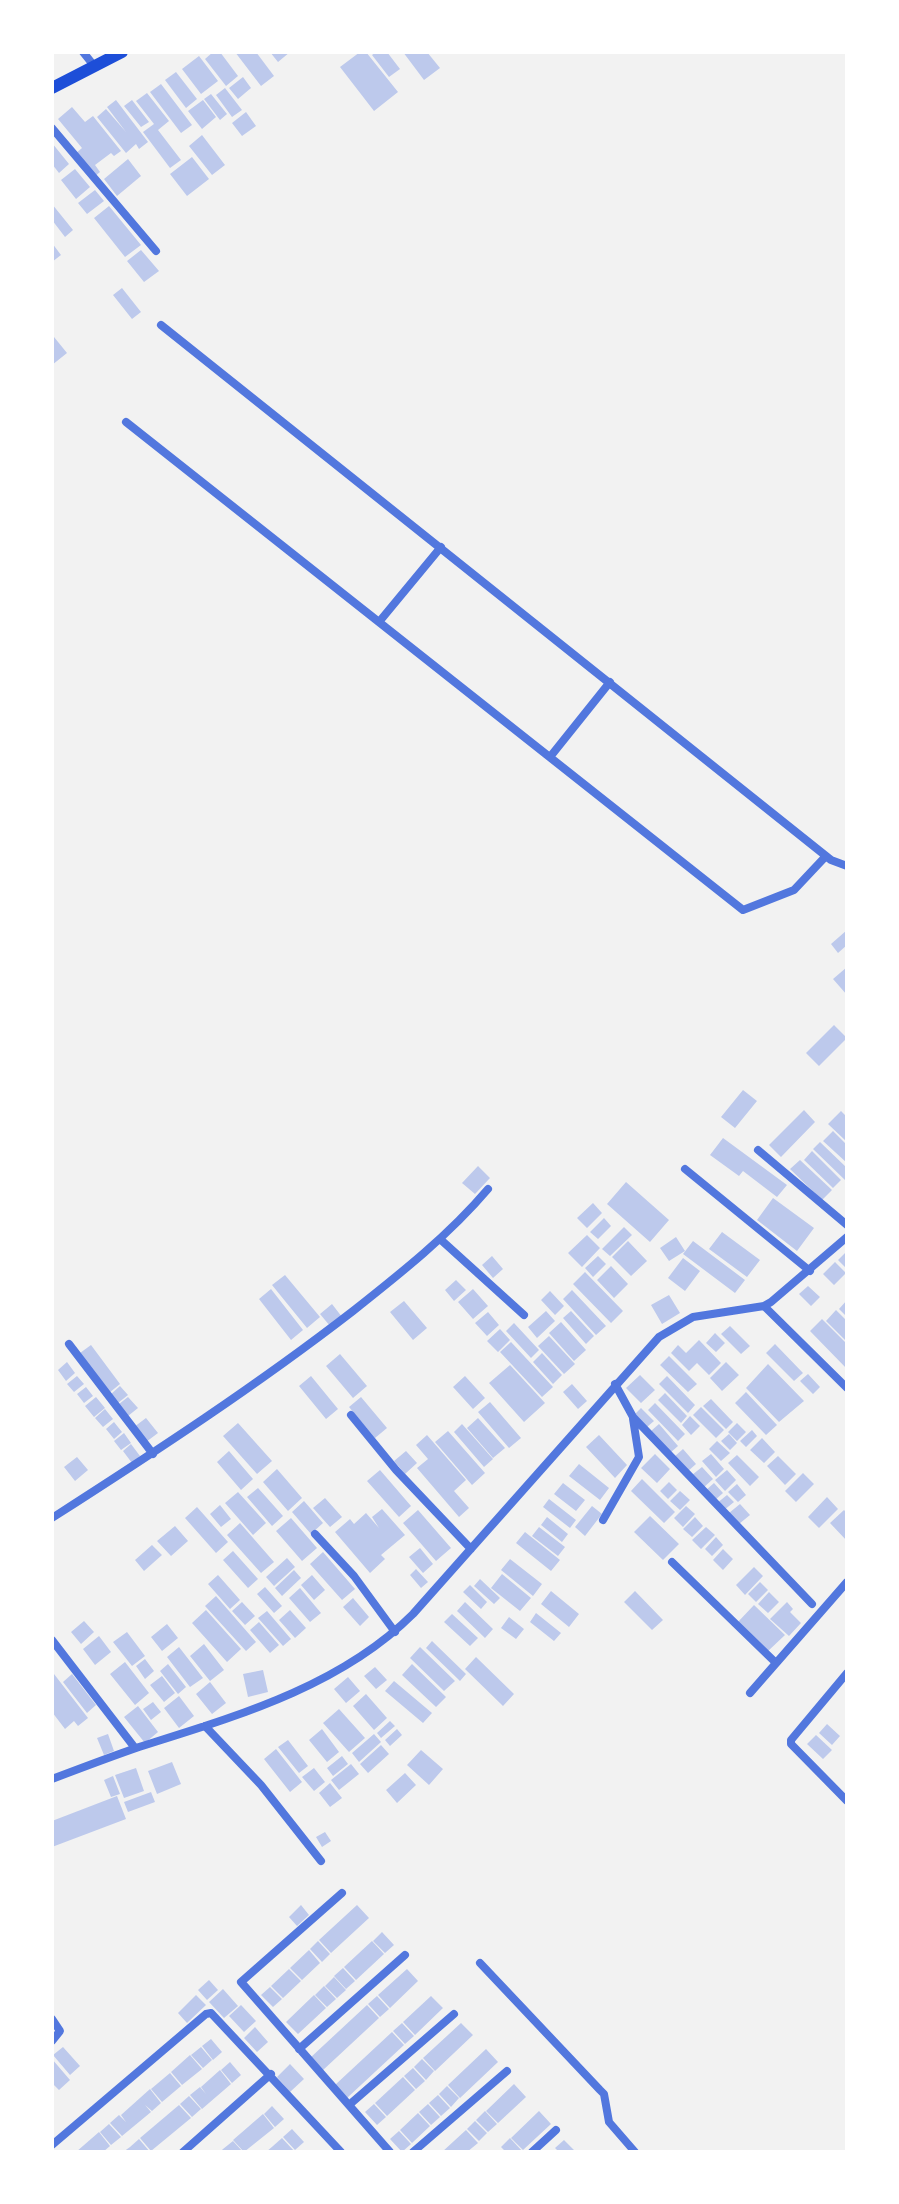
<!DOCTYPE html>
<html>
<head>
<meta charset="utf-8">
<style>
	body { margin:0 }
	#map { position:relative; width:899px; height:2204px; overflow:hidden; background:#f2f2f2; font-family:"Fira Sans",sans-serif }
	canvas { display:block }
	.frame { position:absolute; inset:0; border:54px solid #fff; pointer-events:none }
</style>
</head>
<body>
<div id="map">
<canvas width="899" height="2204"></canvas>
<div class="frame"></div>
</div>
<script>
const g = document.querySelector('canvas').getContext('2d');
g.lineJoin = 'round';
function fill(path, color) { g.fillStyle = color; g.fill(path, 'evenodd'); }
function strokePath(path, color, width, dash) { g.strokeStyle = color; g.lineWidth = width; g.lineCap = dash ? 'butt' : 'round'; g.setLineDash(dash || []); g.stroke(path); }
const building = new Path2D(`
	M213,52H220L238,76L226,86L205,59Z
	M235,52H256L274,76L261,86Z
	M270,52H290L278,62Z
	M360,52H366L398,92L374,111L340,67Z
	M376,52H387L400,69L389,77L372,55Z
	M403,52H427L440,68L424,80Z
	M199,56L218,81L201,94L182,69Z
	M176,72L197,99L186,108L165,80Z
	M243,77L251,88L238,99L229,88Z
	M161,84L192,125L181,133L150,92Z
	M225,88L242,110L232,117L216,95Z
	M147,93L169,121L158,130L181,160L170,168L143,132L154,124L136,101Z
	M211,94L227,114L220,120L204,99Z
	M116,100L148,142L139,149L136,144L126,153L97,117L106,109L126,132L107,107Z
	M132,100L149,122L141,127L124,106Z
	M203,100L216,117L202,129L188,111Z
	M72,107L85,122L93,116L121,151L114,156L111,153L95,165L100,172L94,177L75,154L82,148L58,119Z
	M246,112L256,126L242,136L232,123Z
	M202,135L225,165L212,175L189,146Z
	M52,143L69,164L59,173L52,164Z
	M192,157L209,179L187,196L170,174Z
	M128,159L141,176L117,196L104,179Z
	M75,169L90,187L76,199L61,180Z
	M95,190L104,201L87,214L78,203Z
	M52,204L73,230L65,237L52,220Z
	M109,206L141,245L125,257L94,218Z
	M52,243L61,255L52,262Z
	M141,250L159,271L144,282L127,261Z
	M122,288L141,312L132,319L113,295Z
	M54,337L67,353L52,365V339Z
	M847,930V945L838,953L831,944Z
	M847,967V995L833,979Z
	M834,1025L847,1038L819,1066L806,1053Z
	M743,1090L757,1101L735,1128L721,1117Z
	M804,1110L815,1122L781,1157L769,1145Z
	M841,1111L847,1117V1142L828,1124Z
	M833,1131L847,1145V1163L823,1141Z
	M723,1138L787,1185L777,1197L743,1171L739,1176L710,1155Z
	M820,1142L847,1168V1182L813,1149Z
	M812,1151L841,1180L833,1188L804,1160Z
	M800,1160L832,1190L822,1200L790,1169Z
	M478,1166L490,1178L475,1194L462,1183Z
	M626,1182L669,1220L650,1242L607,1204Z
	M773,1198L814,1228L797,1251L757,1220Z
	M593,1203L602,1213L587,1228L577,1218Z
	M604,1218L611,1226L598,1239L590,1232Z
	M624,1227L632,1235L610,1256L602,1249Z
	M722,1232L760,1260L747,1277L709,1249Z
	M587,1235L600,1248L582,1267L568,1253Z
	M676,1237L685,1251L669,1261L660,1248Z
	M628,1241L647,1261L631,1276L612,1257Z
	M693,1241L745,1280L735,1293L683,1254Z
	M847,1251V1269L838,1260Z
	M492,1256L503,1269L493,1278L482,1265Z
	M598,1256L606,1264L593,1277L585,1268Z
	M683,1258L700,1271L685,1291L668,1278Z
	M835,1262L846,1273L834,1285L823,1274Z
	M611,1266L628,1284L614,1298L597,1280Z
	M585,1272L623,1311L611,1323L573,1284Z
	M285,1275L320,1317L307,1328L272,1285Z
	M456,1280L466,1290L454,1301L445,1290Z
	M808,1286L820,1297L811,1306L799,1294Z
	M271,1289L303,1330L291,1340L259,1299Z
	M473,1289L488,1306L473,1319L458,1302Z
	M572,1290L606,1326L596,1335L563,1299Z
	M550,1291L564,1306L555,1315L541,1300Z
	M669,1295L680,1313L662,1324L651,1305Z
	M847,1300V1317L839,1309Z
	M404,1301L427,1328L413,1340L390,1312Z
	M332,1304L342,1317L330,1326L320,1314Z
	M836,1310L847,1321V1342L826,1321Z
	M546,1311L555,1321L537,1338L528,1327Z
	M571,1311L594,1336L586,1344L563,1318Z
	M488,1312L499,1325L487,1336L475,1323Z
	M822,1319L847,1344V1369L810,1331Z
	M561,1322L586,1350L574,1361L549,1333Z
	M514,1323L539,1350L531,1358L506,1331Z
	M730,1326L750,1346L741,1354L721,1334Z
	M500,1329L510,1340L498,1352L487,1341Z
	M715,1333L725,1343L716,1352L706,1343Z
	M549,1336L575,1364L564,1374L538,1346Z
	M699,1340L721,1363L709,1375L697,1363L689,1371L671,1353L678,1345L686,1353Z
	M511,1342L553,1387L542,1397L500,1352Z
	M775,1344L803,1373L794,1381L766,1353Z
	M91,1345L120,1384L109,1393L80,1353Z
	M542,1353L562,1375L553,1384L533,1362Z
	M340,1354L367,1386L353,1398L326,1366Z
	M669,1356L697,1384L688,1392L660,1365Z
	M67,1362L75,1373L66,1381L58,1370Z
	M726,1362L739,1375L722,1391L710,1378Z
	M768,1364L804,1401L779,1422L746,1388Z
	M510,1365L545,1403L524,1422L489,1383Z
	M808,1374L820,1387L813,1394L800,1381Z
	M640,1375L655,1390L641,1403L626,1388Z
	M77,1376L84,1384L74,1392L67,1384Z
	M311,1376L338,1409L326,1419L299,1386Z
	M465,1376L485,1398L473,1409L453,1387Z
	M667,1376L695,1405L688,1413L659,1384Z
	M572,1384L587,1401L578,1409L563,1392Z
	M120,1386L128,1395L118,1403L111,1394Z
	M86,1387L93,1396L84,1403L77,1394Z
	M746,1392L777,1425L766,1435L735,1403Z
	M665,1393L687,1416L681,1423L658,1400Z
	M96,1397L105,1408L94,1417L85,1406Z
	M128,1397L138,1408L128,1416L119,1404Z
	M361,1397L387,1428L375,1438L349,1407Z
	M711,1399L733,1422L726,1429L703,1406Z
	M490,1402L521,1438L509,1448L478,1412Z
	M655,1403L685,1434L678,1441L648,1410Z
	M701,1407L724,1430L716,1438L693,1415Z
	M641,1408L654,1421L647,1427L635,1414Z
	M105,1409L113,1419L103,1427L95,1418Z
	M690,1416L700,1426L691,1435L682,1425Z
	M146,1418L158,1433L146,1442L134,1427Z
	M478,1418L505,1448L493,1458L467,1428Z
	M114,1422L122,1432L114,1439L106,1429Z
	M238,1423L272,1461L257,1474L223,1436Z
	M737,1423L746,1432L737,1441L728,1432Z
	M462,1424L493,1459L484,1467L454,1432Z
	M659,1424L678,1446L670,1453L651,1431Z
	M752,1430L757,1436L746,1447L740,1441Z
	M448,1431L485,1473L472,1485L435,1442Z
	M124,1433L131,1443L121,1450L114,1441Z
	M729,1434L737,1443L730,1450L721,1441Z
	M427,1435L466,1480L454,1491L469,1508L459,1517L417,1468L428,1459L416,1445Z
	M599,1435L627,1465L615,1478L586,1447Z
	M762,1438L775,1452L764,1463L750,1450Z
	M717,1441L730,1453L721,1461L709,1449Z
	M131,1444L140,1456L132,1463L123,1451Z
	M683,1449L696,1464L687,1472L674,1457Z
	M229,1451L253,1479L241,1490L217,1462Z
	M406,1451L417,1463L405,1474L394,1461Z
	M655,1454L670,1469L657,1483L641,1468Z
	M711,1454L724,1469L716,1477L702,1461Z
	M737,1455L759,1477L750,1486L728,1463Z
	M778,1456L796,1474L785,1485L767,1466Z
	M77,1457L88,1470L75,1481L64,1467Z
	M579,1464L609,1488L600,1500L569,1476Z
	M702,1467L713,1479L703,1488L692,1475Z
	M277,1469L302,1498L288,1511L263,1482Z
	M380,1470L411,1506L399,1517L367,1481Z
	M727,1470L736,1480L725,1491L715,1480Z
	M803,1473L814,1484L796,1502L785,1491Z
	M642,1479L675,1512L664,1523L631,1491Z
	M669,1482L677,1490L668,1499L660,1491Z
	M563,1483L585,1500L576,1511L554,1494Z
	M714,1483L723,1493L714,1501L705,1491Z
	M737,1484L746,1495L738,1502L728,1492Z
	M258,1488L283,1516L272,1526L247,1497Z
	M680,1491L690,1500L680,1510L670,1501Z
	M238,1492L266,1523L253,1535L225,1503Z
	M727,1495L734,1502L723,1511L716,1504Z
	M827,1497L838,1509L819,1528L808,1517Z
	M325,1498L342,1517L330,1527L313,1508Z
	M549,1499L576,1520L570,1528L543,1507Z
	M304,1501L323,1523L311,1534L292,1512Z
	M740,1504L750,1515L739,1524L729,1513Z
	M220,1505L231,1519L221,1527L210,1514Z
	M592,1506L602,1514L585,1536L575,1527Z
	M686,1506L695,1514L683,1527L674,1518Z
	M197,1507L228,1542L216,1553L185,1518Z
	M382,1509L405,1535L381,1555L385,1559L370,1573L335,1532L350,1519L354,1524L366,1513L379,1528L372,1517Z
	M418,1510L451,1548L436,1561L403,1523Z
	M844,1510L847,1513V1541L830,1523Z
	M650,1516L679,1544L663,1560L634,1532Z
	M547,1517L568,1534L562,1542L541,1525Z
	M695,1517L703,1526L692,1537L683,1529Z
	M291,1518L317,1548L302,1561L276,1531Z
	M240,1523L274,1562L261,1573L227,1535Z
	M175,1526L188,1541L171,1556L157,1541Z
	M539,1527L565,1547L558,1556L532,1536Z
	M706,1527L715,1535L701,1549L692,1540Z
	M525,1532L560,1560L551,1571L516,1543Z
	M716,1537L723,1545L712,1556L705,1549Z
	M152,1545L162,1555L144,1571L135,1560Z
	M420,1548L433,1564L423,1573L409,1557Z
	M723,1549L733,1559L723,1570L713,1560Z
	M233,1551L258,1579L248,1588L223,1560Z
	M323,1552L355,1589L342,1600L310,1564Z
	M287,1558L295,1567L274,1586L266,1577Z
	M510,1559L542,1584L533,1596L501,1570Z
	M754,1567L763,1576L745,1595L736,1585Z
	M416,1569L428,1582L421,1588L410,1575Z
	M294,1570L301,1578L282,1596L275,1588Z
	M502,1574L531,1598L520,1611L491,1588Z
	M218,1575L240,1600L230,1609L208,1584Z
	M312,1575L325,1590L314,1600L301,1585Z
	M480,1579L500,1598L494,1604L474,1586Z
	M760,1582L768,1590L756,1602L748,1594Z
	M470,1585L487,1602L481,1609L463,1592Z
	M265,1587L282,1606L274,1613L257,1594Z
	M300,1588L321,1613L310,1622L289,1598Z
	M551,1591L579,1614L569,1627L541,1604Z
	M635,1591L663,1620L652,1630L624,1602Z
	M769,1592L779,1602L768,1613L758,1604Z
	M216,1596L256,1642L246,1651L205,1606Z
	M353,1598L369,1617L360,1626L343,1607Z
	M242,1602L255,1616L245,1625L232,1611Z
	M465,1602L493,1629L485,1638L457,1611Z
	M787,1602L793,1609L790,1612L801,1623L789,1636L770,1619Z
	M754,1605L785,1635L767,1652L737,1623Z
	M206,1610L241,1649L227,1662L192,1623Z
	M290,1610L306,1628L295,1638L279,1620Z
	M267,1611L291,1639L283,1646L258,1618Z
	M536,1613L561,1633L554,1641L530,1622Z
	M452,1614L478,1638L470,1646L444,1622Z
	M509,1617L524,1629L516,1639L501,1628Z
	M84,1621L94,1632L81,1644L71,1632Z
	M259,1622L279,1645L270,1653L250,1630Z
	M167,1624L178,1638L162,1651L151,1637Z
	M127,1632L145,1656L132,1666L113,1642Z
	M99,1636L111,1652L95,1665L83,1649Z
	M432,1641L466,1674L460,1681L426,1648Z
	M204,1644L224,1670L210,1681L190,1656Z
	M179,1647L203,1678L190,1687L167,1657Z
	M420,1647L455,1681L444,1691L410,1658Z
	M476,1657L514,1694L503,1706L465,1669Z
	M145,1659L154,1671L145,1679L136,1666Z
	M125,1662L149,1693L135,1705L110,1674Z
	M168,1664L186,1687L178,1694L160,1671Z
	M412,1664L446,1697L436,1707L402,1675Z
	M375,1667L387,1680L376,1689L364,1676Z
	M263,1670L268,1692L248,1697L243,1674Z
	M54,1674L88,1718L78,1726L74,1721L65,1729L52,1712V1676Z
	M72,1674L96,1705L87,1713L63,1682Z
	M162,1676L175,1693L164,1702L150,1685Z
	M348,1677L360,1691L346,1703L334,1689Z
	M394,1681L432,1713L423,1723L385,1691Z
	M210,1682L226,1703L212,1714L196,1694Z
	M366,1694L387,1718L374,1730L353,1706Z
	M179,1696L194,1716L179,1728L164,1708Z
	M153,1702L161,1712L151,1720L143,1709Z
	M138,1706L158,1732L145,1743L124,1717Z
	M339,1709L365,1738L349,1752L323,1723Z
	M390,1721L395,1726L381,1738L377,1733Z
	M827,1724L840,1736L832,1745L819,1733Z
	M322,1729L339,1752L327,1762L309,1740Z
	M397,1729L402,1735L390,1746L385,1740Z
	M108,1734L114,1751L104,1755L97,1738Z
	M374,1734L381,1742L359,1762L352,1753Z
	M816,1735L832,1750L823,1759L807,1744Z
	M288,1740L308,1766L299,1773L278,1747Z
	M381,1745L389,1754L368,1773L360,1764Z
	M276,1749L302,1782L290,1792L264,1759Z
	M421,1750L443,1769L429,1785L407,1765Z
	M342,1756L348,1764L333,1776L327,1768Z
	M172,1762L181,1784L157,1794L148,1771Z
	M351,1764L359,1774L339,1790L331,1780Z
	M136,1768L144,1791L124,1798L115,1775Z
	M314,1768L325,1782L314,1791L302,1777Z
	M405,1773L416,1785L397,1803L386,1790Z
	M113,1776L120,1794L111,1797L104,1780Z
	M330,1783L342,1798L330,1807L319,1793Z
	M151,1792L155,1802L128,1812L124,1802Z
	M117,1796L126,1819L52,1847V1821Z
	M325,1832L331,1841L322,1847L316,1837Z
	M301,1905L309,1915L297,1926L289,1917Z
	M357,1905L369,1918L331,1953L319,1940Z
	M382,1932L394,1945L385,1953L373,1941Z
	M318,1941L330,1954L322,1962L310,1949Z
	M372,1941L384,1954L356,1980L344,1967Z
	M309,1950L320,1963L302,1980L290,1968Z
	M343,1968L355,1981L346,1989L334,1976Z
	M289,1969L301,1981L283,1998L271,1986Z
	M407,1969L418,1981L390,2008L378,1995Z
	M334,1977L346,1990L337,1998L325,1986Z
	M209,1980L218,1990L207,2000L198,1990Z
	M324,1986L336,1999L327,2007L315,1995Z
	M270,1987L282,1999L273,2007L261,1995Z
	M223,1989L238,2006L224,2018L209,2002Z
	M196,1995L206,2005L187,2023L178,2013Z
	M314,1995L326,2008L298,2034L286,2022Z
	M377,1996L389,2009L380,2017L368,2004Z
	M431,1996L443,2008L415,2035L403,2022Z
	M241,2005L256,2021L244,2032L229,2016Z
	M367,2005L379,2018L322,2071L310,2058Z
	M402,2023L414,2036L405,2044L393,2031Z
	M461,2023L473,2035L435,2071L423,2058Z
	M255,2027L268,2042L257,2052L244,2038Z
	M392,2032L404,2045L347,2098L335,2085Z
	M211,2039L222,2052L213,2060L202,2046Z
	M63,2047L80,2066L70,2075L53,2055Z
	M201,2047L212,2060L203,2068L191,2055Z
	M486,2049L498,2062L460,2098L448,2085Z
	M190,2055L202,2069L182,2085L171,2072Z
	M52,2059L70,2080L59,2090L52,2083Z
	M422,2059L434,2071L426,2080L414,2067Z
	M230,2062L241,2075L232,2083L221,2070Z
	M290,2064L304,2079L290,2092L277,2077Z
	M413,2068L425,2081L416,2089L404,2076Z
	M220,2070L231,2084L202,2109L190,2095L200,2087L206,2094L201,2087Z
	M170,2073L181,2086L162,2102L151,2089Z
	M403,2077L415,2090L387,2116L375,2103Z
	M514,2084L526,2097L498,2123L486,2111Z
	M447,2086L459,2098L451,2107L439,2094Z
	M150,2089L161,2103L152,2111L145,2105L151,2112L122,2136L110,2123L119,2115L126,2122L121,2115Z
	M438,2095L450,2108L441,2116L429,2103Z
	M189,2096L201,2109L192,2117L180,2104Z
	M374,2104L386,2117L377,2125L365,2112Z
	M428,2104L440,2117L431,2125L419,2112Z
	M179,2105L191,2118L151,2151L140,2138Z
	M272,2106L284,2119L275,2127L264,2114Z
	M485,2111L497,2124L488,2132L476,2120Z
	M539,2111L551,2124L523,2150L511,2138Z
	M418,2113L430,2126L412,2143L400,2130Z
	M263,2114L274,2128L244,2152L233,2140Z
	M475,2121L487,2133L479,2141L467,2129Z
	M109,2124L121,2137L111,2145L100,2132Z
	M292,2129L304,2142L295,2150L283,2137Z
	M466,2130L478,2143L467,2152H442Z
	M399,2131L411,2144L402,2152L390,2139Z
	M99,2132L110,2146L103,2152H76Z
	M282,2138L295,2152H266L273,2146Z
	M510,2138L523,2152H506L501,2147Z
	M139,2139L150,2152H123L130,2147Z
	M564,2140L576,2152H559L555,2148Z
	M233,2141L243,2152H220L223,2149Z`);
const minor = new Path2D(`
	M83,52L95,67
	M52,128L156,251
	M161,325L831,860L847,866
	M126,422L743,910L794,890L826,856
	M379,622L441,547
	M550,757L610,682
	M758,1150L847,1225
	M685,1169L810,1271
	M440,1239L524,1315
	M764,1306L847,1388
	M69,1344L153,1454
	M615,1384L633,1417L812,1604
	M351,1415L396,1470L471,1549
	M52,1518C155,1452 256,1386 353,1311C401,1273 449,1235 488,1189
	M603,1520L639,1457L633,1419
	M315,1534L354,1576L395,1632
	M672,1562L776,1663
	M52,1640L135,1748
	M847,1673L791,1740V1744L847,1801
	M750,1693L847,1582
	M205,1726L261,1785L321,1861
	M52,1779C81,1768 110,1757 139,1747C234,1717 340,1687 413,1614L659,1337L693,1317L764,1306L771,1302L847,1237
	M342,1893L241,1982L390,2152
	M480,1963L600,2090L604,2094L609,2122L635,2152
	M52,2019L60,2031L52,2041
	M299,2049L405,1955
	M349,2105L454,2014
	M52,2145L206,2014L211,2013L341,2152
	M183,2152L271,2074
	M413,2152L507,2071
	M532,2152L556,2130`);
const secondary = new Path2D(`
	M52,88L122,52`);
fill(building, '#bdc9ec');
strokePath(minor, '#5277de', 8);
strokePath(secondary, '#1d4ed8', 12);
</script>
</body>
</html>
